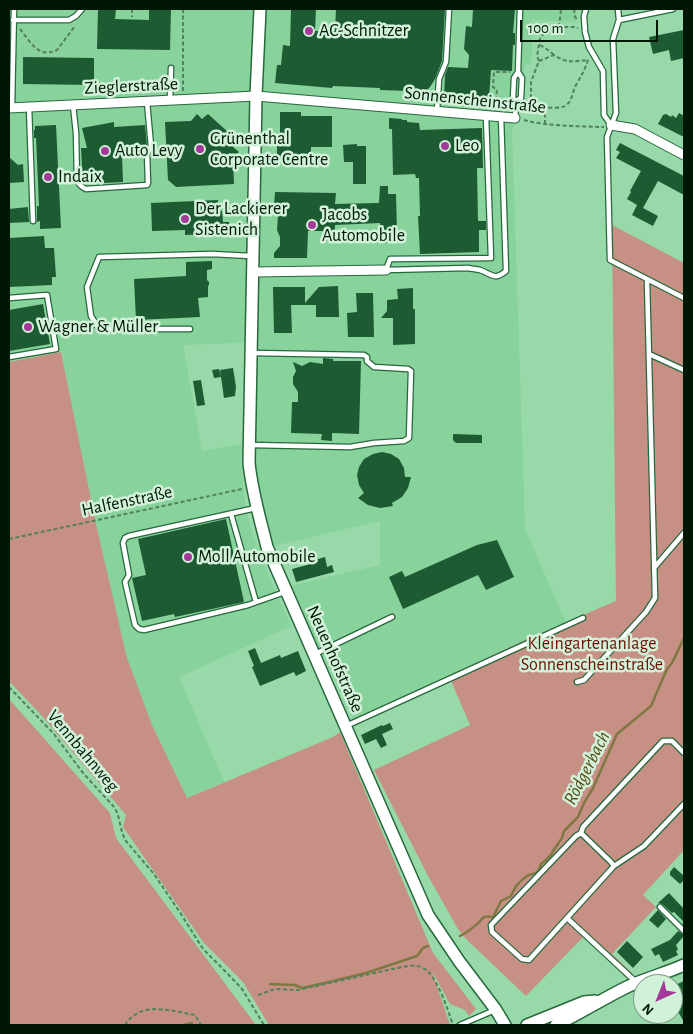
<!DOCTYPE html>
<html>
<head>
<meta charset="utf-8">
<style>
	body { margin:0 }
	#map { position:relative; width:693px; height:1034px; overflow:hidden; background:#97d9a8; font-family:"Alegreya Sans",sans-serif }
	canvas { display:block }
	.frame { position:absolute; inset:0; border:10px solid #001706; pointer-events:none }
	.north { position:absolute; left:633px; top:974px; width:50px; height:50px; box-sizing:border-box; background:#d1f1d8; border:1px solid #7d9a84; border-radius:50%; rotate:224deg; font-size:14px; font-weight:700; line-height:20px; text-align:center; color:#001706 }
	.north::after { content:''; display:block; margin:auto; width:18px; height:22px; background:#a4399a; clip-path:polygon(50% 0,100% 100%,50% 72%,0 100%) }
	.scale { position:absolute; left:520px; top:20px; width:138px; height:22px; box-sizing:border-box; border:2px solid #001706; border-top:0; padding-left:6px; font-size:15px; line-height:18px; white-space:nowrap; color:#001706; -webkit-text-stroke:4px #d1f1d8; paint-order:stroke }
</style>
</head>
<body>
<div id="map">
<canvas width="693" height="1034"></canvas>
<div class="frame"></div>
<div class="north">N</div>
<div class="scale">100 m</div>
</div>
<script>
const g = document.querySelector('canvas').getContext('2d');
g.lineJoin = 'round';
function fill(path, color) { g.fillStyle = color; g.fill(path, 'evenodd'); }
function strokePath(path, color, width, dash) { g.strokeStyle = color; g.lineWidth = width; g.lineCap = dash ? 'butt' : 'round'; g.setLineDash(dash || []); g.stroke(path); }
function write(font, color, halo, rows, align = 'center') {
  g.font = font + ' "Alegreya Sans",sans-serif'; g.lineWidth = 5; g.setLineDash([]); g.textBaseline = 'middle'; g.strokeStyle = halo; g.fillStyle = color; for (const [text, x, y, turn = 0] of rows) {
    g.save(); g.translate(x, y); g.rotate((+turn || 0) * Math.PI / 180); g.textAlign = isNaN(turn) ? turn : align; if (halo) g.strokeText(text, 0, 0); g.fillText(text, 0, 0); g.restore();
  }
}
const built = new Path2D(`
	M9,9H577L576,22L533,20L531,64L524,65L523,106L512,129L525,529L566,623L525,640L449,676L353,719L290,586L380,565V521L273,546L261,508L255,480L253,444L258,342L183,345L202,451L242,444L241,464L246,511L258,551L291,626L179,677L224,782L187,798L152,725L127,658L96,524L61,352L9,362Z`);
const green = new Path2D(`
	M612,225L684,263V850L643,895L656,907L612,954L632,973L625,977L584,936L526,996L467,940L458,929L427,874L374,770L470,725L449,676L525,640L616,601Z
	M61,352L96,524L127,658L152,725L187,798L333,737L340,732L433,953L476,1009L469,1016L465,1010L450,1004L432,971L450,1025H269L243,982L204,943L123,827L126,815L43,717L9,681V362Z
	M9,699L110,813L116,838L256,1025H9Z`);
const stream = new Path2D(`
	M460,936C465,934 477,925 481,920C482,919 483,918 484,917C486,916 491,917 493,917L501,901L511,896C515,887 518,882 527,876C530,874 535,875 538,871C540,868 540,865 542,863L545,861L551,855L553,851L562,838L564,831L578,817L584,803L593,788L617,734L651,706L667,669L672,663L684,638
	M270,984L295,985L302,988L329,982L366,973L417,956L423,948L428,946
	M184,1025L192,1023`);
const building = new Path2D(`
	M98,9H116L115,19L149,20V9H171L170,50L97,49Z
	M291,9H316L315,31H335L336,9H445L442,61L435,79L430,87L422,95L421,91L414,94L408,91L380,90V88L333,86L332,88L275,83L277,65H281L283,45L290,46Z
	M473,9H515L513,33H515V45H513L512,71L491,70L489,98H467L444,96L445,75L448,67L468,68L469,55L464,49L466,26L472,27Z
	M684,30V58L671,61L669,50L653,54L649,37Z
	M23,57L94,58V85L23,84Z
	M280,112H301V116H332V147H311V158H304V160H277V139H280Z
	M679,113L684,116V137L658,124L663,115L666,114L671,117L672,115L676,118Z
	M197,114L202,119L208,114L238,141L233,147L239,152L233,158L234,184L176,187L168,180L165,122L191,121Z
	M389,118L402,119V120H407V122L419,123L420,130L482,128L483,168H477L478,221H486V230H479V252L420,254L418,216H420L419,178H416L415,174L393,175L392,129H389Z
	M114,122V127L145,125L147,145L128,146L129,154H122L123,182L84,184L83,183L81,148H87L82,128Z
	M56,125L61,228L40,229V221L37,222V206H39L36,138H34V130H35V126Z
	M620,143L684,176V195L658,181L643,208L658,216L653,226L632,215L637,205L627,199L631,192L630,191L641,171L616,158L620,152L616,150Z
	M357,144V146H366V184H353V162H344L343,145Z
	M9,157L18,165L23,164L24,182L9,183Z
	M380,186H388V194H396L397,232H398V239L394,243H380V223L335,225V231H308L307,258H274V253L280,246V237L277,230L278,214L274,206L275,192L336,193L335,204L379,203Z
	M218,200V211H222L223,222H229V233L185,235V230L152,231L151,203Z
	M28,207L29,222L9,223V209Z
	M44,236L45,248H54L56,277H52V285L9,287V238Z
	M212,261V269L207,270V280L209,282V285L208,286V297L198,298L200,317L136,320L134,279L186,276V262Z
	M338,286L339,317H316V305H291L292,333H274L273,287H305V303L319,287Z
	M413,288V309H415V344L393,345V318H381L387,311V300L398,299L397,289Z
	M356,293H373L374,337H348L347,313L357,312Z
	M43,304L50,344L9,351V310Z
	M323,358L333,359V361H361L359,434L332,433V441L321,440L322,434L291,433L292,402H298V392L293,384V377L296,371L293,362L302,366L310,362L323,364Z
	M233,368L236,387L235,396L224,398L221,377L214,378L212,370L219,369L221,376L220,370Z
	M201,380L205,405L197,406L193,381Z
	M453,434L482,435V443H456L453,440Z
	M382,452L391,454L399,459L404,468L405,477H411L408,488L402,497L392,503L393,506L380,508L368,505L358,498L364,493L359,485L357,475L359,467L364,459L373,454Z
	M226,519L244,602L175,617L174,614L142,621L132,578L146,575L138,539Z
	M497,540L514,577L486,590L478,575L403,609L389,577L402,571L405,577L477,545Z
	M325,557L327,567L332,565L334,572L296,582L292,569L318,562V559Z
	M255,648L261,663L280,655L281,658L298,651L306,671L296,676L294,672L260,686L252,667L254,666L248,651Z
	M390,723L393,729L382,734L387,745L381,748L376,739L365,744L361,735L382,725L383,726Z
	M674,867L684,876V880L680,884L670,875V872Z
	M669,893L684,909V922L674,912L672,913L662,904L658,903Z
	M658,910L666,919L658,928L649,920Z
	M678,931L684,935V936L676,945L678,950L676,951L678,955L663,962L659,954L655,956L651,949L670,940Z
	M627,941L643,957L633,968L617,952Z
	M684,981V1022L674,1005L681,1000L673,987V986Z`);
const path = new Path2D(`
	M132,9V17
	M574,9L575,17L578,20
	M559,27L561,9
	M20,29C30,41 38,59 57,50L75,26
	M540,45L548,50L554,55
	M539,61L554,55C568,64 572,61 588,60
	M183,91V9
	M495,107L497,90L493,87L494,72H510
	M545,108L534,106L531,99V82L539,61L537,56L540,39L546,30L554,27H575L578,28
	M524,120C546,126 575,126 599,127H604
	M545,124V108C551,107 560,109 565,106C573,101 572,92 576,85C581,76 585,70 588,60L589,59
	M9,539L242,489
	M9,687L54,734L83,773L115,808L118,815L122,832L125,840L154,874L181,914L203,949L226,972L242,989L264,1025
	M258,995L275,989L298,990L397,968C405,967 413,964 421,967C436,971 448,1011 453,1025
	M125,1025C141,1000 171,1011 195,1015L201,1025`);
const service = new Path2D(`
	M586,9L584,16L585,32L589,47L603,71L604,115L611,125
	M618,9L619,20L673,9
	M13,20H69L76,16L82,9
	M619,20L613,39L616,113L607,137L610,260L684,298
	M170,100L171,68
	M516,101L521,98L522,78L518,72
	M73,105L76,133L77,180C79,185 81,187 86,189L147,185L148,183L147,153L150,149L151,146L147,102
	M12,107L14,9
	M29,107L33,221
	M437,111L439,79L446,62L449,9
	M486,116L491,258L390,259L386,270L468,268C472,269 476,269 480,270C492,274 494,281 506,271L501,117
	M515,118L516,101L513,98L514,78L518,72L520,9
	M9,298L47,295L56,349L9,357
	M190,329H99L91,316L87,287L99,257L212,254L251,256
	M649,354L684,370
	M251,445L350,447L374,443L404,441L409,438L411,371L408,369L374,367L367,361V357L364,355L253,353
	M256,508L129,536L125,538L123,543L129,575L125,582L135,625L139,629L144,630L248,605L285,592
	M231,514L256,602
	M654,568L684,533
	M315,654L392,617
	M577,682L584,680L646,612L655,598L647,280
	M346,726L583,618
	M684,753L672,741H663L583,827L581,833L576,836L491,925L492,932L522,959L529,960L614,866L644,846L684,804
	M581,833L611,862L614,866
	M660,907L684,931
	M567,918L636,982
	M460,1025L495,1010`);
const minor = new Path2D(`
	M9,108L256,96L515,118
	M611,125L635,129L684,155
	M253,272L386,270`);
const tertiary = new Path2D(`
	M260,9L256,96L249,463C252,492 260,519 267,547L428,915L459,961L496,1010L505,1025
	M527,1025L584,1002L595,1001
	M556,1025C581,1013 604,998 629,986C647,978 666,973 684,965`);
const markers = [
	[309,31,5,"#a4399a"],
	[445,146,5,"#a4399a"],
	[200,149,5,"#a4399a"],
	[105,151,5,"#a4399a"],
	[48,177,5,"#a4399a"],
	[185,219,5,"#a4399a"],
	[312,225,5,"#a4399a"],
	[28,327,5,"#a4399a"],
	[188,557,5,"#a4399a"]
];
const poiNames = [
	["AC-Schnitzer",319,31],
	["Grünenthal",210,139],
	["Corporate Centre",210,160],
	["Leo",455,146],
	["Auto Levy",115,151],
	["Indaix",58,177],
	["Der Lackierer",195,209],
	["Sistenich",195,230],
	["Jacobs",322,215],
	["Automobile",322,236],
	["Wagner & Müller",38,327],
	["Moll Automobile",198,557]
];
const streetNames = [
	["Zieglerstraße",131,86,-3],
	["Sonnenscheinstraße",475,100,6],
	["Halfenstraße",127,501,-12],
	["Neuenhofstraße",335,659,66],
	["Vennbahnweg",83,751,50]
];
const parkNames = [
	["Kleingartenanlage",592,644],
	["Sonnenscheinstraße",592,665]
];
const waterNames = [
	["Rödgerbach",587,768,-63]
];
fill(built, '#88d29c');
fill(green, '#c79085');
strokePath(stream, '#807843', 2.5);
fill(building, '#1d5b33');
strokePath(service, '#27683d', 7);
strokePath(minor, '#27683d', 11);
strokePath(tertiary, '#27683d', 14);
strokePath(path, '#52815e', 2, [4, 2.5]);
strokePath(service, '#fff', 4.5);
strokePath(minor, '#fff', 9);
strokePath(tertiary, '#fff', 11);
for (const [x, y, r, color] of markers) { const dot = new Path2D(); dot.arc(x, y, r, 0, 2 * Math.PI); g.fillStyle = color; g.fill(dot); strokePath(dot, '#d1f1d8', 2); }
write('18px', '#001706', '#d1f1d8', poiNames, 'left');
write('18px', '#001706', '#d1f1d8', streetNames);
write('18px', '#6a1305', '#d1f1d8', parkNames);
write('italic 19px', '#594914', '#d1f1d8', waterNames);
</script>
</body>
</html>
